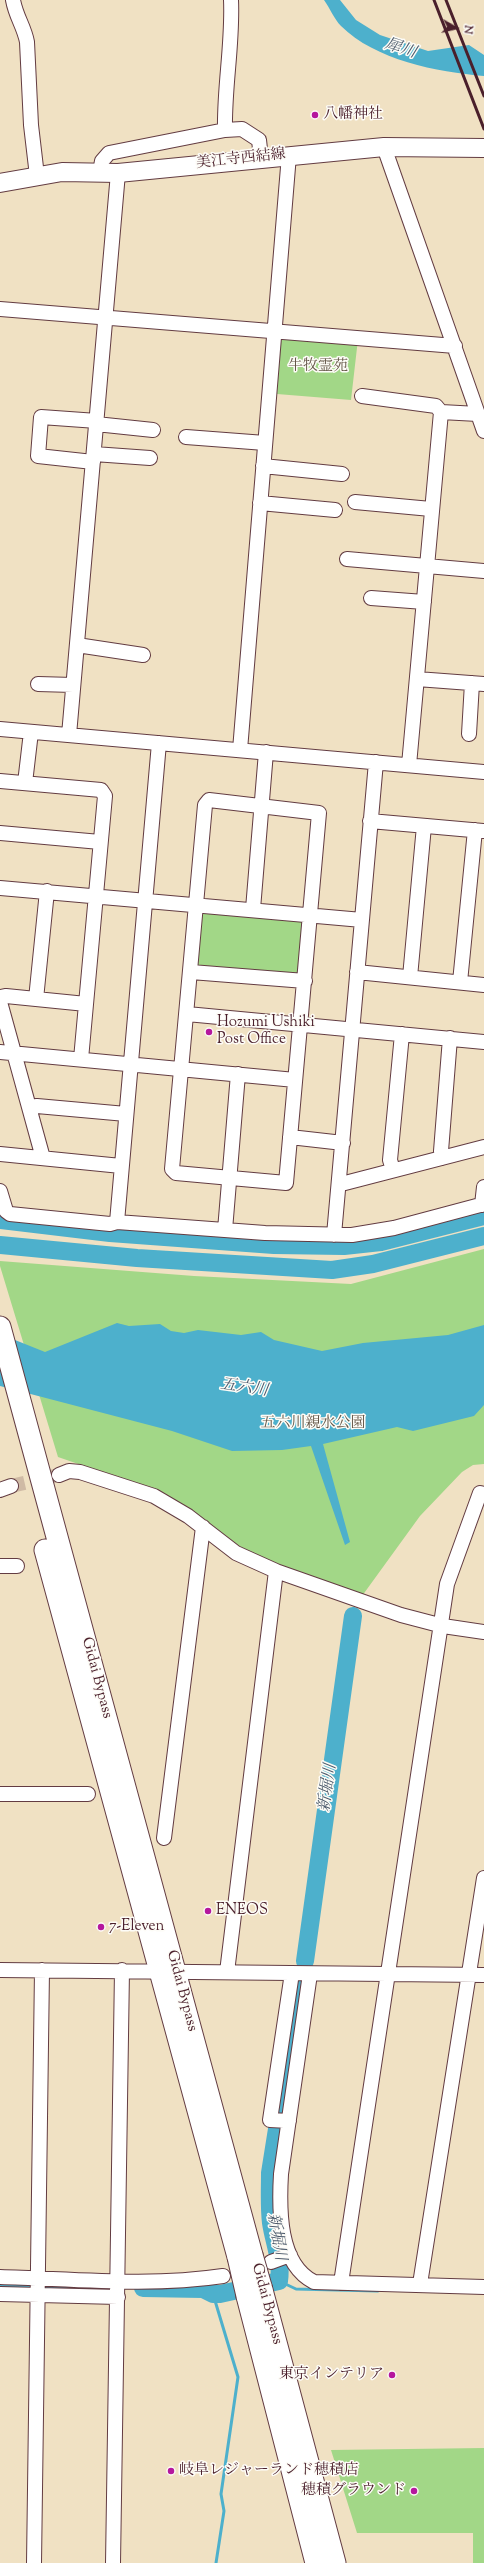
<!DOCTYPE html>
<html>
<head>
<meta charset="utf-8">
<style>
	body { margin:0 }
	#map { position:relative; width:484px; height:2563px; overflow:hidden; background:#f0e1c3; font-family:"Sorts Mill Goudy",serif }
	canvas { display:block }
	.north { position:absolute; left:436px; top:8px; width:40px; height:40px; -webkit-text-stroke:3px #fdfcf7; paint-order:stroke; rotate:98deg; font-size:11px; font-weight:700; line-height:16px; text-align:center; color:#4a1f2b }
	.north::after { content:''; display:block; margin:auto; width:14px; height:18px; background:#4a1f2b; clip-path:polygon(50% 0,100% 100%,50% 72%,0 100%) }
</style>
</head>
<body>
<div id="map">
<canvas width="484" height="2563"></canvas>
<div class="north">N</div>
</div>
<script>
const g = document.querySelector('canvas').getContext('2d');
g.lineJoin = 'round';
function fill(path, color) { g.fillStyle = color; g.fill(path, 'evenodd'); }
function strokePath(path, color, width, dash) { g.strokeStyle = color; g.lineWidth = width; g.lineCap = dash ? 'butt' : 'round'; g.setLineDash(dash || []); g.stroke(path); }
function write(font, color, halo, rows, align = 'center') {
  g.font = font + ' "Sorts Mill Goudy","Noto Serif JP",serif'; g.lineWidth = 3; g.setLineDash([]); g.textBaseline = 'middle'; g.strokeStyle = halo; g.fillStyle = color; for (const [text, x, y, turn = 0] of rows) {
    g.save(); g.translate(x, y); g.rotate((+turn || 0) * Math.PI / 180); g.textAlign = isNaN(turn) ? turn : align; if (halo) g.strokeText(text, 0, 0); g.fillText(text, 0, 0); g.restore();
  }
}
const green = new Path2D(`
	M281,333L358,339L351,400L277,394Z
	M201,913L303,918L300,974L199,968L195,964Z
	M484,1249V1464L473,1465L462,1472L420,1516L362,1596L262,1562L193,1513L154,1490L58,1457L0,1266V1261L194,1276L351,1284Z
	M484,2448V2563H473V2533H357L331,2450Z`);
const water = new Path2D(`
	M324,0H340L356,20L380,35L428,51L469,45L484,55V76C437,72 375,60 341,26C334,19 330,8 324,0Z
	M117,1323L129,1326L160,1324L171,1331L184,1333L198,1330L241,1335L261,1332L274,1340L322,1351L363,1343L448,1335L484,1325V1405L474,1416L413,1431L397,1427L323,1444L350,1542L345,1545L311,1446L282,1450L232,1451L172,1431L0,1386V1334L45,1352Z`);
const stream = new Path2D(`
	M279,2281L296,2289L378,2291
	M213,2294L238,2377L221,2494L224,2511L216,2563`);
const river = new Path2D(`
	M0,1220L110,1233L274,1245L344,1246L381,1242L484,1216
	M0,1245L137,1258L332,1270L373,1264L484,1236
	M305,1961L353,1616
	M0,2286L91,2287
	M143,2288L203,2289L213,2294H220L279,2281C282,2260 274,2243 271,2223C269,2206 270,2190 270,2173L300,1985`);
const minorTunnel = new Path2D(`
	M11,1486L59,1475`);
const minor = new Path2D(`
	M13,0C16,17 24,26 27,42L31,125L37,176
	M231,0C233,43 224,87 225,130L242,129L259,140L261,158
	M384,147L484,431
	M100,172L102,161L109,153L225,130
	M0,309L455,346
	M362,396L436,406L441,412L478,414
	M96,424L153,430
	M186,437L265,443
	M94,454L150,458
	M93,462L38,456L41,417L97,421
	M263,466L342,474
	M355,502L431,509
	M260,503L335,510
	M347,559L484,571
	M371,598L424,602
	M77,645L143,655
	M417,679L484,684
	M38,684L73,685
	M0,729L484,772
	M469,734L472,683
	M69,735L118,173
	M240,750L289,155
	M409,765L441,412
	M0,781L101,790L105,796L81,1059
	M25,783L31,732
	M209,800L319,813L286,1183L176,1173L172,1169L205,805Z
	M370,821L483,831
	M0,833L100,842
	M0,888L362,920
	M253,909L266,752
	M191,972L305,981
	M357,972L484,985
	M410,977L424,826
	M460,982L475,830
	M0,997L6,996L86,1004
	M36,999L47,891
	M0,1002L43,1158
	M187,1014L484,1042
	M0,1052L295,1080
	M30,1107L37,1106L126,1114
	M290,1137L343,1143
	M0,1154L121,1166
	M442,1158L441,1151L450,1038
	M393,1170L390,1160L402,1034
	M339,1182L345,1183L484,1147
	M0,1191L6,1211L10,1214L110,1224L117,1222L265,1233L352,1235L394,1228L484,1204
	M482,1205L484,1187
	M117,1222L159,743
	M225,1230L238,1074
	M334,1235L376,762
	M59,1475L69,1471L80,1472L154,1496L188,1516L236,1553L276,1571L401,1615L443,1626L484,1632
	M0,1490L11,1486
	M0,1566H17
	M0,1794H88
	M164,1838L203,1527
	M0,1970L484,1975
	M227,1972L276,1571
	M310,1974L281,2174C279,2208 278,2264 314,2282L484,2287
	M289,2121L270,2120L292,1973
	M271,2262L290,2255
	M0,2277C73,2279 150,2287 223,2276
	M341,2283L447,1584L480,1493L484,1494
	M420,2284L484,1878
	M0,2294L118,2297
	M34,2563L42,1970
	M113,2563L122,1970`);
const major = new Path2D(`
	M0,183L62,172L118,173L384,147L484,148`);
const highway = new Path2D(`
	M0,1327L252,2255
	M45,1550L238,2257
	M262,2290L335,2563
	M247,2296L316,2563`);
const rail = new Path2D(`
	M434,0L484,129
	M446,0L484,96`);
const highwayBridge = new Path2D(`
	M252,2255L262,2290
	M238,2257L247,2296`);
const markers = [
	[315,115,4,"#b5179e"],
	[209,1032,4,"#b5179e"],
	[208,1911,4,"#b5179e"],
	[101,1927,4,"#b5179e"],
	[392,2375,4,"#b5179e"],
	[171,2471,4,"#b5179e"],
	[414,2491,4,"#b5179e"]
];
const poiNames = [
	["八幡神社",323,115],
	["Hozumi Ushiki",217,1023],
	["Post Office",217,1040],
	["ENEOS",216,1911],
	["7-Eleven",109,1927],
	["東京インテリア",384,2375,"right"],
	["岐阜レジャーランド穂積店",179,2471],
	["穂積グラウンド",406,2491,"right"]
];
const streetNames = [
	["美江寺西結線",241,160,-6],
	["Gidai Bypass",96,1678,75],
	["Gidai Bypass",181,1991,75],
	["Gidai Bypass",266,2304,75]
];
const parkNames = [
	["牛牧霊苑",318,367],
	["五六川親水公園",313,1424]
];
const waterNames = [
	["犀川",400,50,18],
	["五六川",244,1389,8],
	["新堀川",329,1788,-82],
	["新堀川",275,2237,80]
];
fill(green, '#a2d787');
fill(water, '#4db0cc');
strokePath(stream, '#4db0cc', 3);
strokePath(river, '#4db0cc', 18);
strokePath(minorTunnel, '#cfbaa5', 14, [14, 7]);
strokePath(minor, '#633c42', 16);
strokePath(major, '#633c42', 20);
strokePath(highway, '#633c42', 23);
strokePath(minor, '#fff', 14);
strokePath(major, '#fff', 18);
strokePath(highway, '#fff', 21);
strokePath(rail, '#4a1f2b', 3);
strokePath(highwayBridge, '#633c42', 23, []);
strokePath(highwayBridge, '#fff', 21);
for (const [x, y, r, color] of markers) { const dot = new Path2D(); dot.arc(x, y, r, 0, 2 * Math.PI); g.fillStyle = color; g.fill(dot); strokePath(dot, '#fdfcf7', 1.5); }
write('15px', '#4a1f2b', '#fdfcf7', poiNames, 'left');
write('15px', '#4a1f2b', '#fdfcf7', streetNames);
write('15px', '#645647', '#fdfcf7', parkNames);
write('italic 16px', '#4b596b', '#fdfcf7', waterNames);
</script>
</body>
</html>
